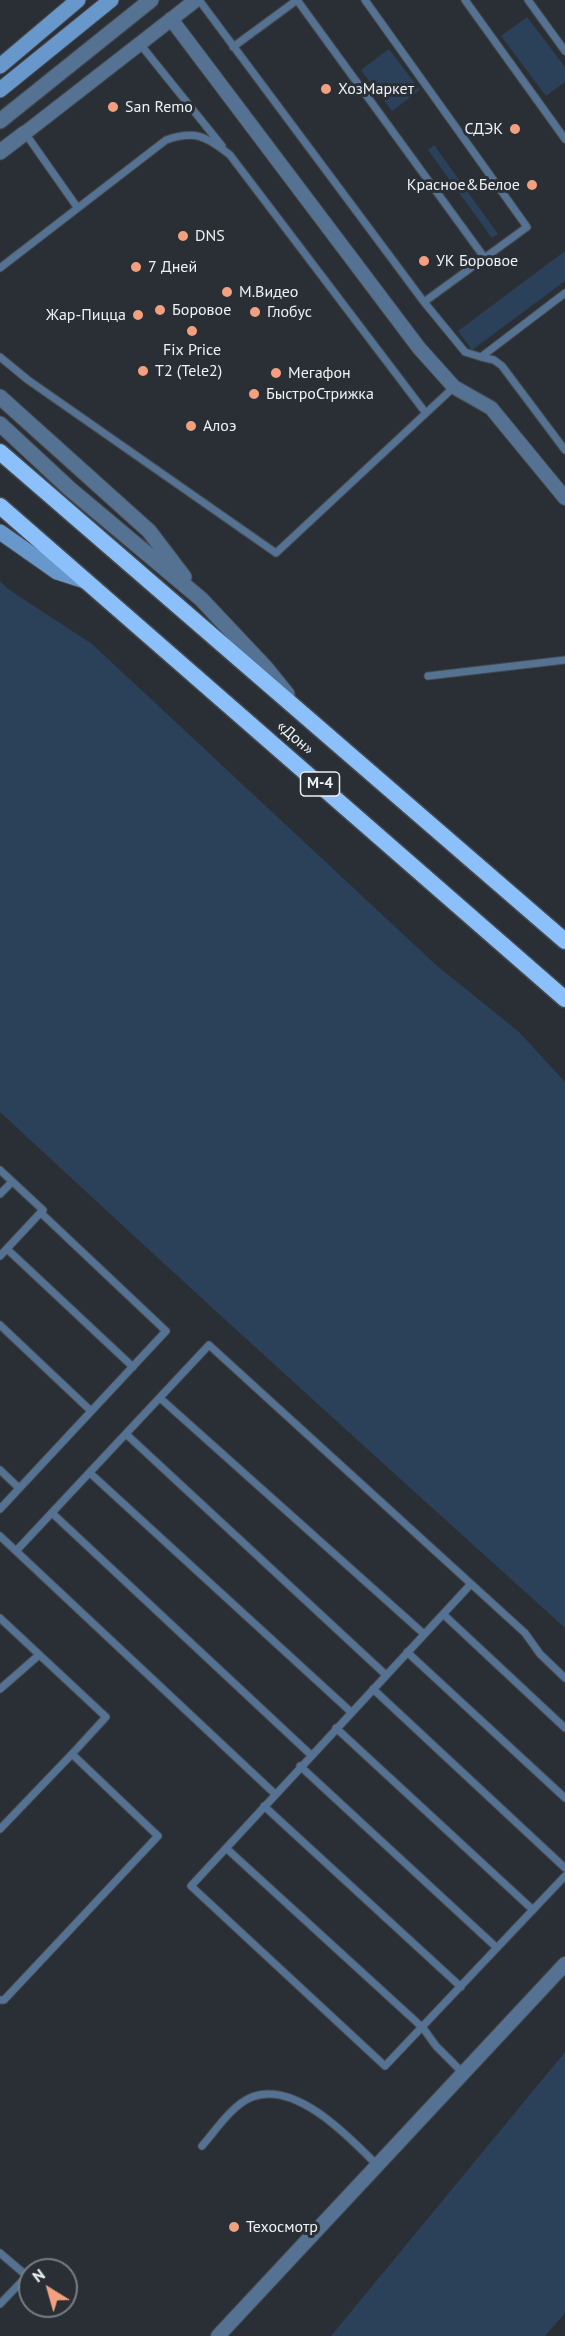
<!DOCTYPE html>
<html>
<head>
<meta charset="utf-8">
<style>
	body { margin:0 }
	#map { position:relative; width:565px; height:2336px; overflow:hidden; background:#2a2f35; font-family:"PT Sans",sans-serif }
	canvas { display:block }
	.north { position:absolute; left:18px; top:2258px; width:60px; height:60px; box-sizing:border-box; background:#2a2f35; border:2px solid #787d82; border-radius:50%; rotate:323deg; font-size:16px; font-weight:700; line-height:24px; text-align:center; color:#eef2f6 }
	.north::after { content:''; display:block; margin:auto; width:21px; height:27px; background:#f2a080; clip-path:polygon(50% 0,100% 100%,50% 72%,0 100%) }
</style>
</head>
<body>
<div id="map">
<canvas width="565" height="2336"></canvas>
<div class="north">N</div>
</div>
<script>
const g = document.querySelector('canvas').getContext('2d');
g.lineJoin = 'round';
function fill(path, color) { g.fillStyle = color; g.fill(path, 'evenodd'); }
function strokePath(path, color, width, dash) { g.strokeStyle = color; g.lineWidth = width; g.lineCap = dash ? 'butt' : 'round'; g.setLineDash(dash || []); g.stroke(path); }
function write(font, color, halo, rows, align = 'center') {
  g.font = font + ' "PT Sans",sans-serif'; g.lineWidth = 6; g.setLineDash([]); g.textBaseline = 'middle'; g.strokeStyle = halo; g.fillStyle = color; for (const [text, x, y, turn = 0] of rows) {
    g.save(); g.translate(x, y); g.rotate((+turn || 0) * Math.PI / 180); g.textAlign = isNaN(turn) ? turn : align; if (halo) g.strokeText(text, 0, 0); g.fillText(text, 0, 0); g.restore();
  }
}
const green = new Path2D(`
	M527,17L565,67V82L546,96L501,36Z
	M389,49L420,90L392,111L361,70Z
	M434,145L498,234L492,238L428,150Z
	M565,251V281L472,350L458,331Z
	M0,581L8,589L92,644L435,964L519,1032L565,1082V1628C376,1457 187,1286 0,1112Z
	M565,2052V2313L545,2336H331Z`);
const service = new Path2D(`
	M199,0L424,302L465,352L481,357L565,293
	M365,0L527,227L424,302
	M465,0L565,139
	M528,0L565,51
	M140,44L222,146
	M233,47L297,0L484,257
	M25,133L77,207
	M0,268L166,140C195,130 206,136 230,155L425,412
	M0,357L28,380L276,553L454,387
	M481,357L494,360L502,366L565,450
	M428,676L565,660
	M0,1170L43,1210L0,1256
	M0,1194L12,1182
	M7,1249L133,1367
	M0,1325L91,1411
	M160,1398L424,1634
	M126,1434L386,1675
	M0,1470L19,1488
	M90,1473L351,1712
	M0,1509L166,1331L41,1213
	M52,1513L311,1755
	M0,1536L275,1794
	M16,1551L209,1345L525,1633L540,1654L565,1678
	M471,1584L191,1886L385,2066L565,1876
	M443,1614L565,1728
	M0,1618L106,1717L72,1754
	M407,1652L565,1798
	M0,1689L39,1655
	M373,1689L565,1868
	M336,1728L533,1910
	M300,1766L497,1948
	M264,1806L461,1987
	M0,1829L72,1754L158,1836L4,2000H0
	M226,1848L423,2028L436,2046L463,2073
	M202,2146C216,2130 232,2105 252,2097C296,2080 350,2138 377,2165
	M0,2253L27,2276L0,2304`);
const minor = new Path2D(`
	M171,19L419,348L454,387L491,408L565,498
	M25,133L196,0
	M218,2336L565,1964`);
const tertiary = new Path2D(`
	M0,121L151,0
	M0,152L25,133
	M0,397L149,531L184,577
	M0,424L70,489L201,599L266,668L287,694`);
const secondary = new Path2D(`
	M0,66L78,0
	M0,90L111,0
	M0,532L57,572L85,581`);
const trunk = new Path2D(`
	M0,452L565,941
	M0,506L565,999`);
const markers = [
	[326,89,6,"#f2a080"],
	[113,107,6,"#f2a080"],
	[515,129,6,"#f2a080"],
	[532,185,6,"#f2a080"],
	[183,236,6,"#f2a080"],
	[424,261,6,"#f2a080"],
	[136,267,6,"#f2a080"],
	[227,292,6,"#f2a080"],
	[160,310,6,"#f2a080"],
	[255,312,6,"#f2a080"],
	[138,315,6,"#f2a080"],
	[192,331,6,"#f2a080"],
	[143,371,6,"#f2a080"],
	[276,373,6,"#f2a080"],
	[254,394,6,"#f2a080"],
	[191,426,6,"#f2a080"],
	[234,2227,6,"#f2a080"]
];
const shields = [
	[320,784,39]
];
const shieldNames = [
	["М-4",320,784]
];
const poiNames = [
	["ХозМаркет",338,89],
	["San Remo",125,107],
	["СДЭК",503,129,"right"],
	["Красное&Белое",520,185,"right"],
	["DNS",195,236],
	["УК Боровое",436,261],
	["7 Дней",148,267],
	["М.Видео",239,292],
	["Боровое",172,310],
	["Глобус",267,312],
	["Жар-Пицца",126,315,"right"],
	["Fix Price",192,350,"center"],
	["T2 (Tele2)",155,371],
	["Мегафон",288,373],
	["БыстроСтрижка",266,394],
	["Алоэ",203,426],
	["Техосмотр",246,2227]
];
const streetNames = [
	["«Дон»",295,738,41]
];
fill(green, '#2b4059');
strokePath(service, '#454a50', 9);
strokePath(minor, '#454a50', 16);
strokePath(tertiary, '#454a50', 17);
strokePath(secondary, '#454a50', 17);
strokePath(trunk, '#454a50', 19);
strokePath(service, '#557293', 7);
strokePath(minor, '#557293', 14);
strokePath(tertiary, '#557293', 15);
strokePath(secondary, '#6897cb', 15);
strokePath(trunk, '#8cc0fa', 16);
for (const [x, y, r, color] of markers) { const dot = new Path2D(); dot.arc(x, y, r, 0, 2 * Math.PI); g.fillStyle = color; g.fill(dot); strokePath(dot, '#2a2f35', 2); }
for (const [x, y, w] of shields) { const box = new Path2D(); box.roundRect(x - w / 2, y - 12, w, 24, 4.5); g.fillStyle = '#2a2f35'; g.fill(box); strokePath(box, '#eef2f6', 1.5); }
write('bold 15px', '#eef2f6', null, shieldNames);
write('16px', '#eef2f6', '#2a2f35', poiNames, 'left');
write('16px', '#eef2f6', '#2a2f35', streetNames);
</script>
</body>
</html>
